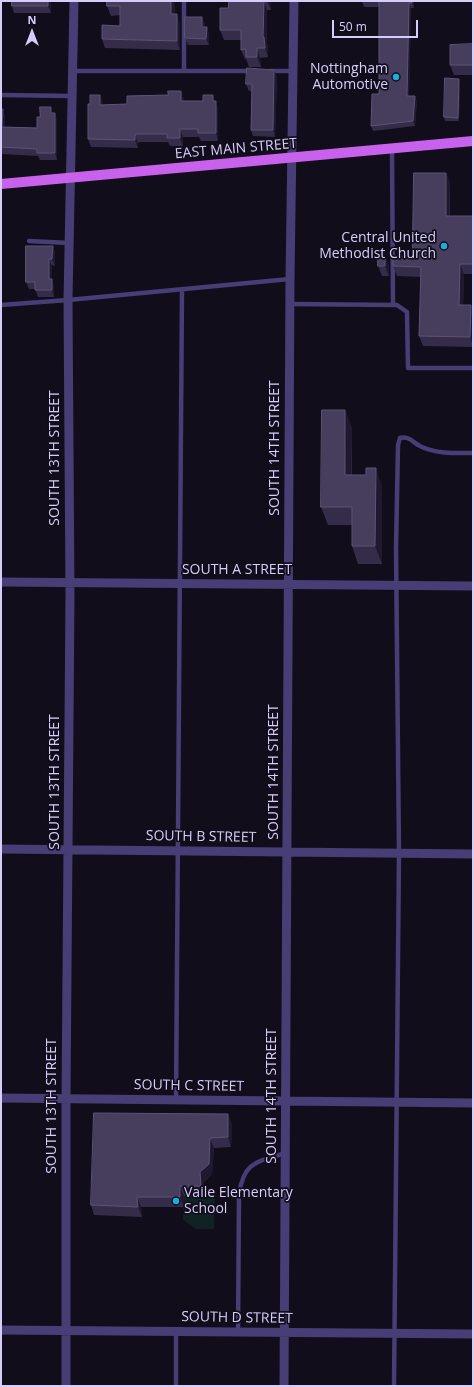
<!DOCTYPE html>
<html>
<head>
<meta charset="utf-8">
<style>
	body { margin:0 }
	#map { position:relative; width:474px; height:1387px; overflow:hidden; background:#110d1b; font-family:"Open Sans",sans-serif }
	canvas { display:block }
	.frame { position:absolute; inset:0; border:2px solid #d7cdf9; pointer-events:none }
	.north { position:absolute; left:12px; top:12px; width:40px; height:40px; -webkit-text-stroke:3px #110d1b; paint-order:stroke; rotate:0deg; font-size:11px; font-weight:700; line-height:16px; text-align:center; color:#d7cdf9 }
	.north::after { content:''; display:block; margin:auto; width:14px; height:18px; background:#d7cdf9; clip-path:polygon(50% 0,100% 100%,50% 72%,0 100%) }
	.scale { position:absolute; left:332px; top:20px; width:86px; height:18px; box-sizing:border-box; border:2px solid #d7cdf9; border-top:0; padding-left:5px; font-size:12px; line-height:14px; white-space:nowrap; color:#d7cdf9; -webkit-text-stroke:3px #110d1b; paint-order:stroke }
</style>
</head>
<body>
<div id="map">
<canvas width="474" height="1387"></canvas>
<div class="frame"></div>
<div class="north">N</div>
<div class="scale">50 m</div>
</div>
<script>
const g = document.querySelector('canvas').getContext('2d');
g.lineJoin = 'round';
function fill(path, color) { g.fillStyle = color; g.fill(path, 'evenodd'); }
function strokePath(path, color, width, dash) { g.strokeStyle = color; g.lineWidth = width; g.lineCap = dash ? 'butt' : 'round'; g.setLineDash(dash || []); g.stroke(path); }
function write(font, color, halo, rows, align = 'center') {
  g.font = font + ' "Open Sans",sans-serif'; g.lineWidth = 3.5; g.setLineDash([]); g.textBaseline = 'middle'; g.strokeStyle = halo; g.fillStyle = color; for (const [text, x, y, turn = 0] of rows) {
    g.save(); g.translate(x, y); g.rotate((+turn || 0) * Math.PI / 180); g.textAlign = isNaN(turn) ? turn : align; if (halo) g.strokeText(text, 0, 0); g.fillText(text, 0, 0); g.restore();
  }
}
const green = new Path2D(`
	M215,1195L214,1229H196L183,1220L184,1196Z`);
const lane = new Path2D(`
	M184,1V71
	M73,71H252
	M269,71H293
	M1,95L73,96
	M392,149L393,305
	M29,241L69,243
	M289,304L397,305L407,312L408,368H473
	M1,305L68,300L290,279
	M176,1100L182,289
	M238,1332L239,1194C244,1161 257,1162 286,1153
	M176,1386V1331
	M394,1386L399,853L396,548L398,445L400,438C409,435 414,444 422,447C437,454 457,453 473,453`);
const street = new Path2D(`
	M1,582L473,586
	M1,849L473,854
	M1,1098L473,1103
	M1,1330L473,1334
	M66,1386V1099L70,595L68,300L74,1
	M284,1386L290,279L294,1`);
const primary = new Path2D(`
	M1,184L473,141`);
const wall = new Path2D(`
	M51,1V13H14L12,6Z
	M175,1V14L180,24V50L105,48L102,39L120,26V15L111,16L107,6Z
	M229,1H271V10H267V44L268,47V57L260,58L261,67H249L246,59H245L241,50V40H224L220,30L228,8Z
	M362,1H414V8H411L409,96H415L417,102L415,126L373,131L371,126L379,94V7H364Z
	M205,24V27H207L209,34V45H188L185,38Z
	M473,44V75H454L450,65Z
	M277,76L275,137L253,136L251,130L252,91H249L246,84Z
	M460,82L459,121H445L444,117Z
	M100,95L103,105L127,104L184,99V101H215L218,109V141H201L199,137H183V146H170L168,142H140L138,143V148L91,147L88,139L90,104Z
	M1,109L5,116V127L37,128L40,117L53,113L57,120V160H40L38,156L1,154V159Z
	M446,173L450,183V216H473V274H464L463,305L473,312V347L423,346L419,336L421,277L397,276L393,266L412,256Z
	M53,246L55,253V266L52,265L51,279L54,286V297H38L35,289H29L26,282Z
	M385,256L389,266V276H382L378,266Z
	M345,410L352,428V475L382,486V564H358L352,546V525H328L321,507Z
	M232,1124L231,1147L214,1148L212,1174L204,1182V1196H184V1207H141L142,1217L94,1215L91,1205Z`);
const shadedWall = new Path2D(`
	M48,1H51V13L48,6Z
	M171,1H175V23L171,14Z
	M264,1L267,10V44L268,47V57L265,48L263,37Z
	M267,1H271V10Z
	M412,1H414V8L412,3Z
	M409,3L411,8L409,102L407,96Z
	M177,14L180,24V50L177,41Z
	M202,17L205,24L204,34L202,27Z
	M207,27L209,34V45L206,39Z
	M257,48L260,58L261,67L257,57Z
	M274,70L277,76L275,137L273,130Z
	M459,79L460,82L459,121L458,118Z
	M181,91L184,99V109L181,101Z
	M100,95L103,103V113L100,105Z
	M213,95L218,109V141L216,133Z
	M415,96L417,102L415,126L413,121Z
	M3,109L5,116V134L2,127Z
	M55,113L57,120V160L55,153Z
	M180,129L183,137V146L180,138Z
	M135,135L138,143V148L135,140Z
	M446,173L450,183L449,226L446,216Z
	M53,246L55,253V266L52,259Z
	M385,256L389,266V276L385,266Z
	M49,259L52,265L51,286L49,279Z
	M460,264L464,274L463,315L459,305Z
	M52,279L54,286V297L52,290Z
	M471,305L473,312V345L470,337Z
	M345,410L352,428L351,492L345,475Z
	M376,468L382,486V564L375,546Z
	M228,1114L232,1124L231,1147L228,1137Z
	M210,1138L214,1148L212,1174L204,1182V1196L201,1186L200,1172Z
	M180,1186L184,1196V1207L180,1197Z
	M137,1197L141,1207L142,1217L138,1207Z`);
const building = new Path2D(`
	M12,1H48V6H12Z
	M107,1H171V14H177V41L102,39V25L120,26V6H107Z
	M229,1H264L263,37H264L265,48H257V57H246V49L241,50V30H220V8H228Z
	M362,1H412V3H409L407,96H415L413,121L371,126L372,94H379V2Z
	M185,17H202V27H207L206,39L185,38Z
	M473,44V65H450V45Z
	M247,68L274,70L273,130H251L252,84H246Z
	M445,78L459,79L458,118L444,117Z
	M168,91H181V101H203V95H213V101H216V133H198V129H180V138H167V134H137L135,135V140L88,139V104H90V95H100V105L127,104V96L168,95Z
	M40,107H51V113H55V153H37V149L1,147V109H3L2,127L37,128V117H40Z
	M414,173H446V216H473V264H460L459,305H471L470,337L419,336L421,267L393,266V256H412Z
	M26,246H53L52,259H49V279H52V290H35V282H26Z
	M378,256H385V266H378Z
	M322,410H345V475H366V468H376L375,546H352V507H321Z
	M94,1113L228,1114V1137L210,1138L209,1164L200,1172L201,1186H180V1197H137L138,1207L91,1205Z`);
const markers = [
	[396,77,4,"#1baed7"],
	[444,246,4,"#1baed7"],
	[176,1201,4,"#1baed7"]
];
const poiNames = [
	["Nottingham",388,69],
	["Automotive",388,85],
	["Central United",436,238],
	["Methodist Church",436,254],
	["Vaile Elementary",184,1193,"left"],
	["School",184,1209,"left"]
];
const streetNames = [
	["EAST MAIN STREET",236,149,-5],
	["SOUTH 14TH STREET",275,448,-90],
	["SOUTH 13TH STREET",55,458,-90],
	["SOUTH A STREET",237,570],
	["SOUTH 14TH STREET",274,772,-90],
	["SOUTH 13TH STREET",55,782,-90],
	["SOUTH B STREET",201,837,1],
	["SOUTH C STREET",189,1086,1],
	["SOUTH 14TH STREET",272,1096,-90],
	["SOUTH 13TH STREET",52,1106,-90],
	["SOUTH D STREET",237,1318,1]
];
fill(green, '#112224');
strokePath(lane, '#463e74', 4.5);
strokePath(street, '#463e74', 9);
strokePath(primary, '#c861eb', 10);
fill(wall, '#352c4a');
fill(shadedWall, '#1f182f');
fill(building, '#473d5d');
strokePath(building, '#5d5475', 1);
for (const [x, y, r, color] of markers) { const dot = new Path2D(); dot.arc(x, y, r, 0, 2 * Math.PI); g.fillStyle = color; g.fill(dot); strokePath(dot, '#110d1b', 1.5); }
write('14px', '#d7cdf9', '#110d1b', poiNames, 'right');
write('14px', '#d7cdf9', '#110d1b', streetNames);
</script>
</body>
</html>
